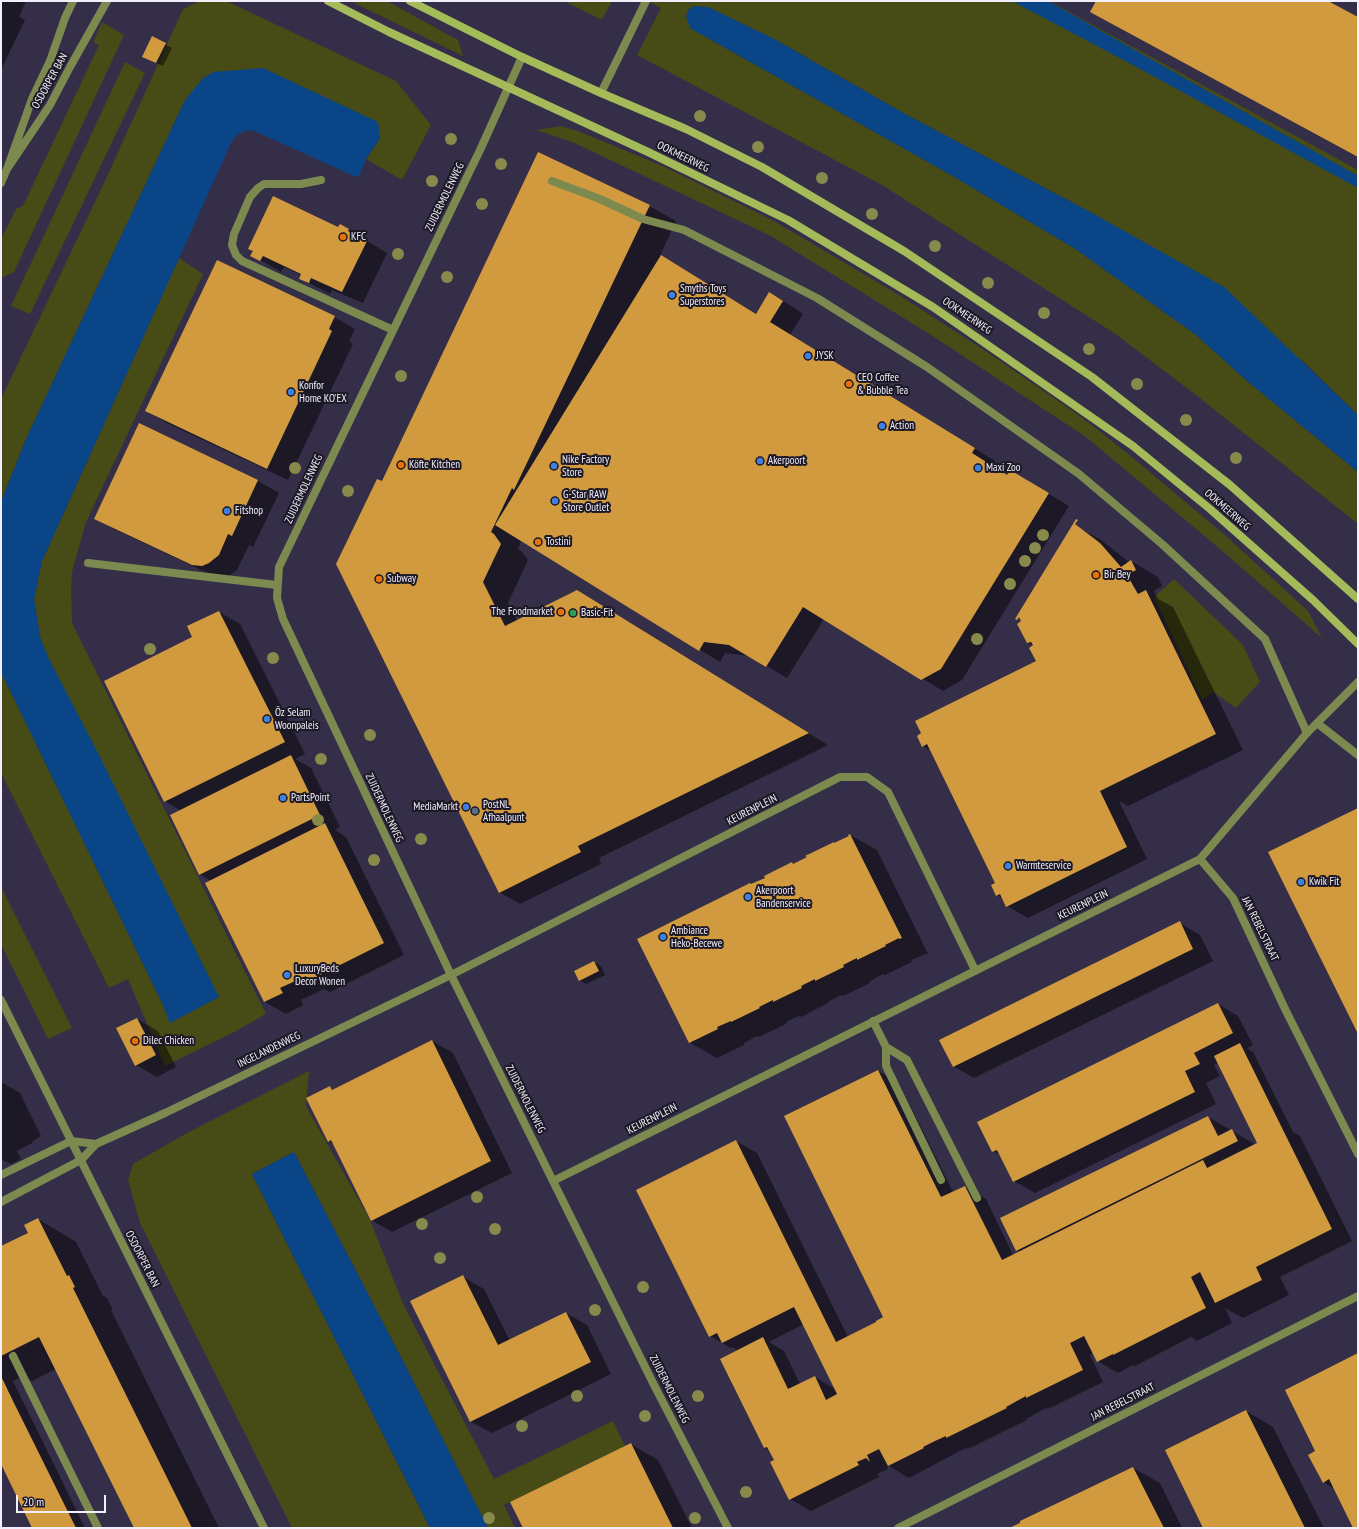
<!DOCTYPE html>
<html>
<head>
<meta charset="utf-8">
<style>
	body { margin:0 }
	#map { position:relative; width:1359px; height:1529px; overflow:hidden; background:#352e48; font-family:"PT Sans Narrow",sans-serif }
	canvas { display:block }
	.frame { position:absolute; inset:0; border:2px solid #f2effd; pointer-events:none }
	.scale { position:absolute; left:16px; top:1495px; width:90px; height:18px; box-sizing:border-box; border:2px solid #f2effd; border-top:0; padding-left:5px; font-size:12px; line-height:14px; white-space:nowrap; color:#f2effd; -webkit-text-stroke:3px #1c1824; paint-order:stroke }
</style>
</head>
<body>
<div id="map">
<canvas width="1359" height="1529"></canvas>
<div class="frame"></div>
<div class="scale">20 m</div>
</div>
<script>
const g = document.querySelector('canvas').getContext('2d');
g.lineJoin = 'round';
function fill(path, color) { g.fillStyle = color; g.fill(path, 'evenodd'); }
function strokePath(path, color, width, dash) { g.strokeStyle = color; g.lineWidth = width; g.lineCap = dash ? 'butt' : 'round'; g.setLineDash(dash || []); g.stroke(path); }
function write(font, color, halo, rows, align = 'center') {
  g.font = font + ' "PT Sans Narrow",sans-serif'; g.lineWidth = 4; g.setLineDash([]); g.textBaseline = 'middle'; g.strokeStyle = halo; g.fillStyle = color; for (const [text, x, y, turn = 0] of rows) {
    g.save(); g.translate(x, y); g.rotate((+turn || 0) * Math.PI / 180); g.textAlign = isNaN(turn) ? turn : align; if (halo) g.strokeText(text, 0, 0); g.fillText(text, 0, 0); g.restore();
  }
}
const green = new Path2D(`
	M200,1H226L396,81L431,125L402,180L366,159L380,138L185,100L26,439L1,502V399L104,183L183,9Z
	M350,1H387L458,40L463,56Z
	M564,1H612L602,20Z
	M647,1H1049L1358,170V415L1304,362L1092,213L905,114L776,40L724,15L690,28L951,175L1074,248L1195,334L1246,380L1358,472V524L1196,395L1114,333L882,185L637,55L661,8Z
	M102,22L124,35L14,272L1,278V239L16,209L23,206L99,45L93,42Z
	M125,62L145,73L30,314L11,306Z
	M561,126L578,131L665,167L774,221L899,295L987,352L1080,416L1126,452L1226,536L1308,611L1322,638L1220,549L1086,437L931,335L769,235L572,142L536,130Z
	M179,258L203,274L86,522L72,572L71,589L72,623L266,1014L234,1032L165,1066L128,979L109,988L1,773V672L163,1005L170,1022L183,1016L40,637L34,599L42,561Z
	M1174,579L1243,645L1260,682L1236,708L1213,692L1202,700L1154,597Z
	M1,887L72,1028L48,1039L1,944Z
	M309,1071L306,1106L370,1220L404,1306L494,1479L613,1421L625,1446L504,1505L515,1528H488L406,1367L294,1152L252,1174L430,1528H292L140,1223L128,1180L133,1164L187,1133Z`);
const water = new Path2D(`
	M1012,1H1048L1358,176V188L1131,64Z
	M694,6L708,7L776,40L905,114L1092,213L1224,287L1358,415V472L1246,380L1195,334L1074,248L951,175L690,28L686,16L689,9Z
	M263,68L378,122L380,138L366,159L359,176L356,177L252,130C242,131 238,133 232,141L42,561L34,599L40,637L48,657L97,751L219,997L170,1023L163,1005L1,672V502L26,439L185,100L203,78L213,72Z
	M294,1152L406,1367L488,1528H430L252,1174Z`);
const shadow = new Path2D(`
	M1,1H26L19,17L25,20L1,70Z
	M1097,1H1326L1358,18V157L1119,27Z
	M152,38L172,48L163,66L150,60Z
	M649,206L676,221L660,256L757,314L769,294L790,305L803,314L790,335L995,461L992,466L1007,476L1031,483L1069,506L962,680L943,691L824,619L787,678L750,656L725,653L720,662L521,541L518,549L521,551L528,560L508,603L517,621L598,604L828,745L599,858L601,864L520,904L499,892L382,483Z
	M348,229L387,253L363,303L332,290L330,294L300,278L301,275L284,267L281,272L252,255Z
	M334,317L355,329L349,341L353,344L288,480L167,423L147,411Z
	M140,425L258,481L279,493L253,547L249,545L237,570L230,575L225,577L214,576L116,530L95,518Z
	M1074,525L1101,540L1129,562L1131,561L1158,577L1162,586L1154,591L1158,599L1173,607L1243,750L1128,806L1119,801L1147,859L1028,918L1007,906L1004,899L996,895V883L930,750L923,746L1037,662L1034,646L1028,643L1023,622Z
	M219,612L240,624L305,754L295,759L311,768L340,827L335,830L346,837L404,955L330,992L324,989L301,1000L303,1005L286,1014L265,1002L206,883L211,881L200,874L181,811L165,801L194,638Z
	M850,835L877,850L928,954H926L911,960L912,962L885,975L883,974L870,981V983L843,996L841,995L828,1002V1003L801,1017L799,1016L786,1022V1024L759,1037L757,1036L744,1043V1045L717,1058L690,1043L752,885L792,863L794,864L834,843L836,844L850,837Z
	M1180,923L1200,935L1213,961L974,1078L953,1066Z
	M594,962L601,966L605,975L586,984L579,980Z
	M1218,1004L1238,1016L1253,1045L1247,1048L1253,1052L1293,1132L1300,1136L1352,1241L1280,1277L1289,1295L1243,1318L1225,1308L1232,1323L1197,1341L1191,1337L1135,1366L1133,1365L1118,1373L1097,1361L1093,1353L1090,1355L1103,1382L1048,1409L1046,1408L1026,1419L1027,1420L968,1449L966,1448L956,1453L909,1478L889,1466L887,1467L888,1469L877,1474L879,1477L811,1511L790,1499L770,1451L765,1448L738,1351L732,1347L731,1348L710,1336L736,1141L757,1153L848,1337L876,1323L884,1317L878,1071L899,1083L953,1192L965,1187L986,1199L1013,1255L1020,1252L1017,1250L1208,1117L1229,1129L1230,1132L1232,1131L1253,1143L1254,1146L1259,1144L1218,1063L1214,1065L1220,1076L1206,1083L1216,1104L1035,1193L1014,1181L1002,1156L993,1151ZM804,1324L835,1389L815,1377L800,1384L784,1351L769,1342Z
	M137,1019L158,1031L176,1067L157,1077L136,1065Z
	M432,1041L453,1053L512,1173L392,1232L371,1220L334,1145L329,1141L330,1087L334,1090Z
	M1,1082L20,1093L41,1136L32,1142V1143L17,1151L21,1159L11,1164L1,1159Z
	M38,1219L76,1242L103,1296L107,1298L113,1310H111L219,1528H135L56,1369L32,1381L23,1376L13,1381L85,1528H34L1,1462V1248L29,1234Z
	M463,1277L484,1289L510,1341L566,1313L587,1325L611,1374L492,1433L471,1422Z
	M1358,1355V1528H1354L1335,1489L1323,1482L1316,1452Z
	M1246,1411L1273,1427L1324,1528H1204Z
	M631,1444L658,1460L692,1528H524Z
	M1133,1468L1160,1483L1182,1528H1011Z`);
const building = new Path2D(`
	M1096,1H1328L1358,17V157L1090,12Z
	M152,36L166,43L156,63L142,57Z
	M538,152L650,205L514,490L512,488L491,532L494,534L501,544L483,582L505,626L577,590L809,733L578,846L581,852L499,893L336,564L377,479L382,481Z
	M273,196L338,227L340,224L349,229L348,231L367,241L342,292L311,278L309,283L299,279L301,274L263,256L260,261L250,256L253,251L248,249Z
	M661,255L756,314L769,292L783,301L770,322L975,448L972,453L1007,475L1010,470L1049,493L941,669L921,680L803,607L766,667L729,645L704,642L699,651L495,525Z
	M217,260L335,316L329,329L332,331L267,469L145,411Z
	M139,423L258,480L232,536L228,534L219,555L209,563L202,566L192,565L94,519Z
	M1076,519L1078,520L1075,524L1100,543L1121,567L1131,560L1136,570L1127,575L1138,594L1146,590L1216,734L1100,791L1127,847L1006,907L1000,894L996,896L991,885L995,883L927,744L922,747L917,736L921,733L915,721L1036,661L1029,648L1033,645L1031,642L1027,643L1017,624L1021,621L1019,617L1017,620L1015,619Z
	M219,611L285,742L164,802L104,681L192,637L187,626Z
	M291,755L320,815L199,875L170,815Z
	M1358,808V1034L1268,852Z
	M325,823L384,943L308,981L306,976L280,988L283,993L264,1002L205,883Z
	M850,834L902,938L899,939V938L885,945L886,946L857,960V958L843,965L844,967L815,981V979L801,986L802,988L773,1002V1000L759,1007L760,1008L731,1022V1021L717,1027L718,1029L689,1043L637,939L750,883L751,884L765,878L764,876L792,862L793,864L807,857L805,856L834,842V843L849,836L848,835Z
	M1180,921L1193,949L953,1067L939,1040Z
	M594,961L599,971L579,981L574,971Z
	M1218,1003L1233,1033L1194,1053L1200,1064L1185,1071L1195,1092L1013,1182L997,1150L992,1152L977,1122Z
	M137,1018L156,1055L135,1066L116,1028Z
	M432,1040L491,1161L371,1221L331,1140L328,1142L306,1098L330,1086L332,1090Z
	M1240,1043L1332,1229L1256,1267L1262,1280L1215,1303L1200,1272L1191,1277L1206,1308L1113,1355V1354L1097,1362L1084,1336L1070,1343L1083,1370L1026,1398V1396L1006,1407L1007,1408L946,1438V1436L935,1441L923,1447L924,1448L888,1466L879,1449L867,1455L870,1462L866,1458L857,1462L859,1465L789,1500L770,1462L774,1460L767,1447L764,1448L720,1359L763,1337L788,1389L815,1376L826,1400L837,1394L794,1307L722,1343L717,1333L709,1337L636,1190L736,1140L836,1342L876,1322V1321L883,1317L784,1116L878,1070L941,1197L965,1186L1002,1260L1203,1160L1207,1168L1257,1143L1214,1056Z
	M1208,1116L1218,1136L1232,1129L1238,1141L1016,1251L1000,1218Z
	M38,1218L67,1276L69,1275L75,1287L73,1288L192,1528H134L39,1337L1,1356V1246L28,1233L24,1225Z
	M463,1275L498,1345L566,1312L591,1362L470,1422L410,1301Z
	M1358,1353V1528H1353L1329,1479L1323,1483L1308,1455L1315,1451L1285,1390Z
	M1,1376L13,1401L76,1528H32L2,1466Z
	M1246,1410L1305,1528H1203L1165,1450Z
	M631,1443L673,1528H523L510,1502Z
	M1133,1467L1164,1528H1009L1020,1523V1521Z`);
const service = new Path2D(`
	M601,93L646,1
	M321,180L301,184H264L258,188L250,197L234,234L232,245L236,255L242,261L393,330
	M552,181L600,199L643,219L684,230L817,298L927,367L1079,474L1162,544L1265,639L1307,733
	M88,563L277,585
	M873,1021L886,1047V1066L941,1180
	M886,1047L907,1060L977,1198
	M13,1356L98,1528`);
const minor = new Path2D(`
	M522,57L481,148L279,567L277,598L283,619L451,975L653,1383L728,1528
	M1358,682L1307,733L1200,859L1233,898L1286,1011L1358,1154
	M1317,723L1358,755
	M1,1175L71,1141L96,1144
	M553,1181L1200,859
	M1,1202L81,1160L96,1144L165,1113L451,975L840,777H867L888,792L975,970
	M898,1528L1358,1296`);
const tertiary = new Path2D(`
	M7,169L50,105L70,67L107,1
	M1,183L7,169L32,99L50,61L65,18L73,1
	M1,1000L264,1528`);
const secondary = new Path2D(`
	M328,1L389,32L648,152L788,220L933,307L1133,446L1210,509L1313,600L1358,644
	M410,1L522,57L601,93L686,129L762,167L904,251L1092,377L1230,485L1358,599`);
const trees = [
	[700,116],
	[451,139],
	[758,147],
	[501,164],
	[822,178],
	[432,181],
	[482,204],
	[872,214],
	[935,246],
	[398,254],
	[447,277],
	[988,283],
	[1044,313],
	[1089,349],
	[401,376],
	[1137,384],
	[1186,420],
	[1236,458],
	[295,468],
	[348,491],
	[1043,535],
	[1035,548],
	[1025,561],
	[1010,584],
	[977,639],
	[150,649],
	[273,658],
	[370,735],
	[321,759],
	[318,820],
	[421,839],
	[374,860],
	[477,1197],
	[422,1224],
	[495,1229],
	[440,1258],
	[643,1287],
	[595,1310],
	[577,1396],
	[698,1396],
	[645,1416],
	[522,1426],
	[746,1492],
	[489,1518],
	[695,1518]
];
const markers = [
	[343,237,4,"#e8710a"],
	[672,295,4,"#3f7fe0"],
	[808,356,4,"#3f7fe0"],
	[849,384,4,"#e8710a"],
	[291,392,4,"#3f7fe0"],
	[882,426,4,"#3f7fe0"],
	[760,461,4,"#3f7fe0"],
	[401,465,4,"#e8710a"],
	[554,466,4,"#3f7fe0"],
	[978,468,4,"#3f7fe0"],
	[555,501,4,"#3f7fe0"],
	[227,511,4,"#3f7fe0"],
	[538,542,4,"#e8710a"],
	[1096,575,4,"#e8710a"],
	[379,579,4,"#e8710a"],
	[561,612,4,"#e8710a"],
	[573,613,4,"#2e9e5b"],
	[267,719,4,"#3f7fe0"],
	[283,798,4,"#3f7fe0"],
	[466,807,4,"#3f7fe0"],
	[475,811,4,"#5c6f8a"],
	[1008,866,4,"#3f7fe0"],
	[1301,882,4,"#3f7fe0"],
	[748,897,4,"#3f7fe0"],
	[663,937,4,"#3f7fe0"],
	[287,975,4,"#3f7fe0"],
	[135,1041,4,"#e8710a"]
];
const streetNames = [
	["OSDORPER BAN",50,81,-61],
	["OOKMEERWEG",683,157,26],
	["ZUIDERMOLENWEG",445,197,-64],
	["OOKMEERWEG",967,316,34],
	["ZUIDERMOLENWEG",304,489,-65],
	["OOKMEERWEG",1227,510,41],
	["ZUIDERMOLENWEG",384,808,65],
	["KEURENPLEIN",752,810,-27],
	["KEURENPLEIN",1083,905,-26],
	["JAN REBELSTRAAT",1260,929,64],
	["INGELANDENWEG",269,1050,-26],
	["ZUIDERMOLENWEG",525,1099,63],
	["KEURENPLEIN",652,1119,-27],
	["OSDORPER BAN",142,1259,63],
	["ZUIDERMOLENWEG",669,1389,63],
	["JAN REBELSTRAAT",1123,1402,-27]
];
const poiNames = [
	["KFC",351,237],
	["Smyths Toys",680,289],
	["Superstores",680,302],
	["JYSK",816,356],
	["CEO Coffee",857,378],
	["& Bubble Tea",857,391],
	["Konfor",299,386],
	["Home KO'EX",299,399],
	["Action",890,426],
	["Nike Factory",562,460],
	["Store",562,473],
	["Akerpoort",768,461],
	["Köfte Kitchen",409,465],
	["Maxi Zoo",986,468],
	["G-Star RAW",563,495],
	["Store Outlet",563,508],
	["Fitshop",235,511],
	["Tostini",546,542],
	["Bir Bey",1104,575],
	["Subway",387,579],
	["The Foodmarket",553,612,"right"],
	["Basic-Fit",581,613],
	["Öz Selam",275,713],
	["Woonpaleis",275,726],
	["PartsPoint",291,798],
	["PostNL",483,805],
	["Afhaalpunt",483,818],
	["MediaMarkt",458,807,"right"],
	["Warmteservice",1016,866],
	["Kwik Fit",1309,882],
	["Akerpoort",756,891],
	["Bandenservice",756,904],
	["Ambiance",671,931],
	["Heko-Becewe",671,944],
	["LuxuryBeds",295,969],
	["Decor Wonen",295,982],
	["Dilec Chicken",143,1041]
];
fill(green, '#474b15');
fill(water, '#094587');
fill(shadow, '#0007');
fill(building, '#d19a3e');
strokePath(service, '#7c8a50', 8);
strokePath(minor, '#7c8a50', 8);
strokePath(tertiary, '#7c8a50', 8);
strokePath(secondary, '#a5bb5a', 8);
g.fillStyle = '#888a4c';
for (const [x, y] of trees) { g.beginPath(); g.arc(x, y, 6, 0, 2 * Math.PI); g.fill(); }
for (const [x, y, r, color] of markers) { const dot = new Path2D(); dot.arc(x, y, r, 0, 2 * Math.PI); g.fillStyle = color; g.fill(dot); strokePath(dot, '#1c1824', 1.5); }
write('11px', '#f2effd', '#1c1824', streetNames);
write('11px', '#f2effd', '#1c1824', poiNames, 'left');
</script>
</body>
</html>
